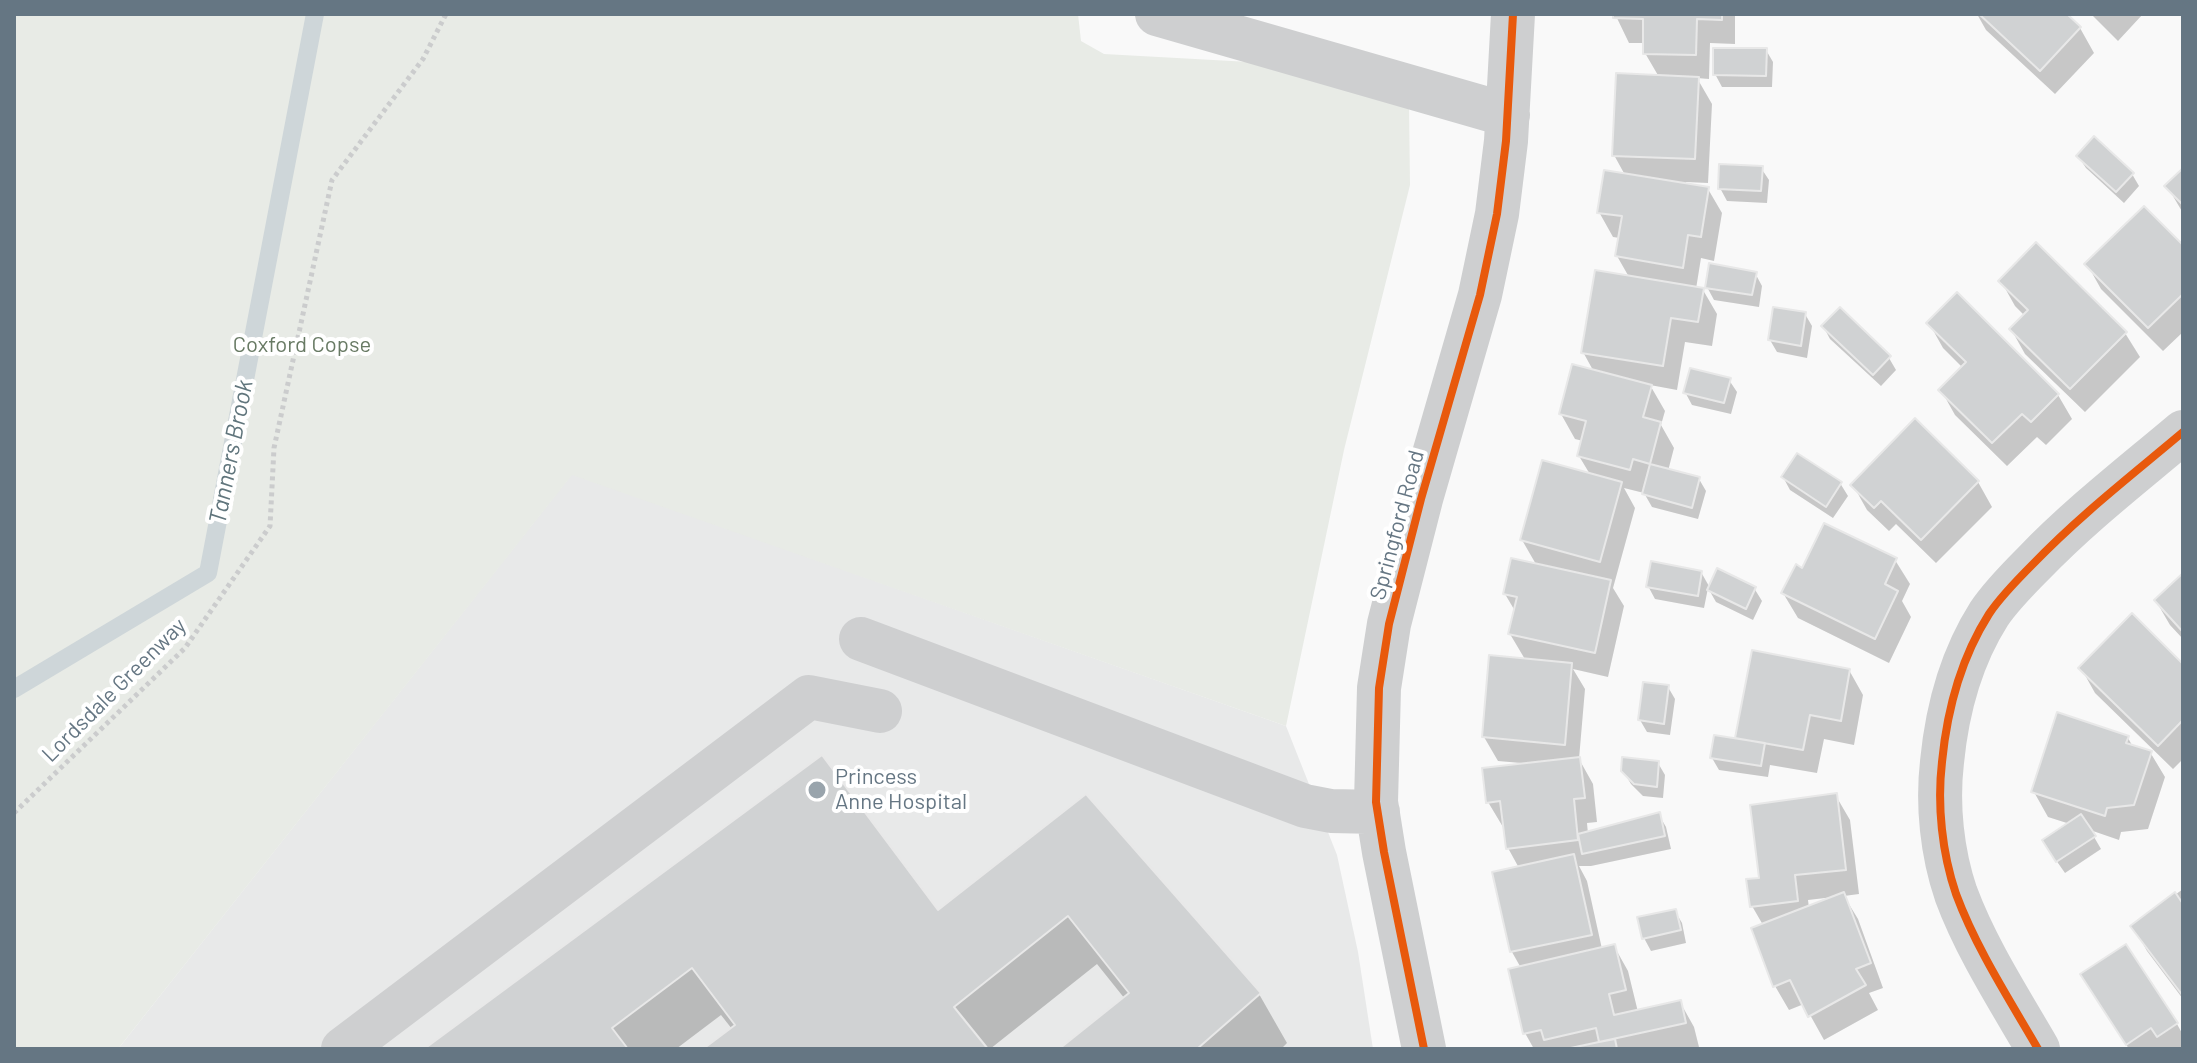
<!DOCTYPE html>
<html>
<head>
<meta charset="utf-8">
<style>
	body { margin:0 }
	#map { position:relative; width:2197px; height:1063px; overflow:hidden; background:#f9f9f9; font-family:Barlow,sans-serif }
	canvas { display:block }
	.frame { position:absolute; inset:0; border:16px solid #657683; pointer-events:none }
</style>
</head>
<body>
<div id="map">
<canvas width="2197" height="1063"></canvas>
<div class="frame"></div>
</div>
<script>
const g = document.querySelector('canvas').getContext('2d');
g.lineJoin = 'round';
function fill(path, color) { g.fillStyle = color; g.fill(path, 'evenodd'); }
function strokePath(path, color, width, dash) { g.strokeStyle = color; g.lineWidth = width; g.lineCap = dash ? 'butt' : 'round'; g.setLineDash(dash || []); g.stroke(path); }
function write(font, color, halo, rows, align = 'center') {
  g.font = font + ' Barlow,sans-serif'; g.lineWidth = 8; g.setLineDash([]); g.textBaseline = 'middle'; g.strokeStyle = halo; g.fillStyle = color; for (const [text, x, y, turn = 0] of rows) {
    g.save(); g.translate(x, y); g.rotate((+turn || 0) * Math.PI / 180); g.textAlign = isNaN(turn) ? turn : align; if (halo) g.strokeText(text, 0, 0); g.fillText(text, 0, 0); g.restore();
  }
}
const built = new Path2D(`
	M572,474L1286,726L1337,855L1358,952L1373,1049H118Z`);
const green = new Path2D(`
	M14,14H1078L1081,41L1104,54L1268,63L1409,104L1410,185L1344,450L1286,726L572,475L118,1049H14Z`);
const shadow = new Path2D(`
	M1615,14H1735V44L1710,43L1709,79L1697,78L1712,104L1708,183L1686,182V185L1708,189L1722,213L1714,261L1701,258L1696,289L1703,290L1717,314L1712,346L1685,342L1677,390L1650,385L1665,411L1661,425L1674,448L1668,471L1699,479L1706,491L1698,519L1652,507L1644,493L1624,488L1635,508L1613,588L1624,606L1608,677L1573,669L1585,689L1579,759L1593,784L1597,822L1587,823L1588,834L1659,815L1666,827L1671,849L1591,866H1579L1587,881L1602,949L1614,946L1628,971L1638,1012L1680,1002L1694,1027L1699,1047L1534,1049L1525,1033L1521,968L1512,952L1519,868L1508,848L1505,826L1503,827L1488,802L1521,763L1498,761L1484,737L1526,661L1510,634L1515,611L1505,594L1537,566L1522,540L1591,476L1579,456L1583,441L1575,439L1561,414L1594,372L1583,352L1629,277L1617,256L1620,238L1613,237L1599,212L1625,175L1614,155L1659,77L1645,53V43H1629Z
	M1977,14H2064L2080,28L2094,53L2055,94L1986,30Z
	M2091,14H2143L2118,41Z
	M1766,50L1773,62L1772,87H1722L1715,74Z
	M2078,156L2132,174L2139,186L2124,203L2086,168Z
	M1761,168L1769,180L1767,203L1727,201L1720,188Z
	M2183,170V213L2167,186Z
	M2183,248V332L2163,351L2101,289L2087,264Z
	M1755,273L1762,286L1759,307L1714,300L1707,287Z
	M2001,281L2125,333L2140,357L2085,412L2025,354L2011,329L2025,316L2015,306Z
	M1805,314L1812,326L1807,358L1777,352L1770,340Z
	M1929,323L2058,395L2072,419L2046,445L2037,437L2007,466L1955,415L1941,390L1963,368L1943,348Z
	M1823,326L1889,358L1896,370L1881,386L1830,339Z
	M1729,380L1737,392L1731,414L1692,405L1685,392Z
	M1783,477L1840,483L1848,496L1833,518L1790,490Z
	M1978,482L1992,507L1936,563L1896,524L1889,531L1867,510L1853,485Z
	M1895,560L1910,584L1902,601L1911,617L1889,663L1798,618L1783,593L1803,571Z
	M1701,572L1710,588H1754L1762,601L1753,620L1716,602L1708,588L1704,608L1655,599L1648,586Z
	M2183,577V639L2170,625L2156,601Z
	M2183,667V759L2173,769L2095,693L2081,668Z
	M1849,670L1863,695L1854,745L1824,739L1817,773L1770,765L1768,777L1719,770L1712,758L1740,741L1738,738Z
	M1668,687L1675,699L1670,735L1647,732L1640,720Z
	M2128,738L2133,747L2150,752L2165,777L2148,829L2121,832L2119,840L2090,830L2101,849L2065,873L2051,853L2070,824L2048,817L2034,792Z
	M821,758L937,913L1086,797L1259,994L1287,1043L1281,1049H1062L1125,999L1097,964L990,1049H706L732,1029L721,1015L676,1049H428Z
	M1658,763L1665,775L1663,798L1643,796L1631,784L1623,771Z
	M1836,796L1850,820L1859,894L1844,896L1858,919L1883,988L1869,993L1878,1010L1824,1040L1804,1004L1789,1010L1775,986L1763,925L1752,906L1761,880ZM1834,897L1809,908L1808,900Z
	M2183,889V999L2147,951L2133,926Z
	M1675,911L1682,923L1686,943L1651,951L1644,938Z
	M2082,975L2177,1024L2183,1035V1049H2129Z`);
const stream = new Path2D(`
	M14,689L208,573L315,14`);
const building = new Path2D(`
	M1613,14H1722V20L1697,19L1696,55L1643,54V19L1613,18Z
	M1979,14H2067L2081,27L2040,71Z
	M1713,48H1767L1766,76L1713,75Z
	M1616,73L1699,77L1695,159L1612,156Z
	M2094,136L2134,173L2116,192L2076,156Z
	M1719,164L1763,166L1761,191L1718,189Z
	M2183,168V205L2164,186Z
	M1604,170L1709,187L1701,237L1688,235L1683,268L1615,256L1622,216L1597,213Z
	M2144,206L2183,245V294L2148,328L2084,264Z
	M2036,242L2127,332L2070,389L2009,329L2028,310L1998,281Z
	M1709,263L1757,272L1752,295L1705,288Z
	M1595,270L1704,288L1698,322L1671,318L1663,366L1581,353Z
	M1957,292L2059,394L2031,422L2022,414L1992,443L1938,390L1966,362L1926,323Z
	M1773,307L1806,312L1801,346L1768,340Z
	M1840,307L1891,356L1873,375L1821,326Z
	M1572,364L1652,385L1643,417L1661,422L1650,464L1633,459L1630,470L1577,456L1586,421L1559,414Z
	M1690,368L1731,378L1724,403L1683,393Z
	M1915,418L1979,481L1921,540L1881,501L1874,508L1850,485Z
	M1797,453L1842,482L1826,507L1781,477Z
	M1542,460L1622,482L1600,562L1520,540Z
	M1650,464L1700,477L1692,508L1642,494Z
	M1824,523L1897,558L1885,584L1898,591L1875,639L1781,593L1796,564L1802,568Z
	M1511,558L1611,580L1595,653L1508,634L1517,597L1503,594Z
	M1651,561L1702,571L1698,596L1646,587Z
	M1717,568L1756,587L1746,609L1707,590Z
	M2183,573V632L2154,600Z
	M2132,613L2183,664V720L2158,746L2078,668Z
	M1752,650L1850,669L1841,721L1810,715L1803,750L1735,738Z
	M1489,655L1572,663L1565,745L1482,737Z
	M1643,682L1669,685L1664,724L1638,720Z
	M2057,712L2129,736L2126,743L2152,751L2134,805L2107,808L2105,816L2031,792Z
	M1714,735L1765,743L1761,766L1710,758Z
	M822,755L938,910L1086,794L1261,993L1197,1049H1059L1129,993L1068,916L954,1007L988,1049H703L735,1025L692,968L612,1028L628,1049H424Z
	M1580,757L1585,798L1574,799L1578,840L1506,849L1500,801L1486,803L1482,768Z
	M1622,757L1659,761L1657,787L1634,784L1621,771Z
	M1837,793L1846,870L1795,875L1798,901L1750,907L1746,879L1759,878L1750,805Z
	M1660,812L1665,836L1582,854L1578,834Z
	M2081,814L2096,836L2056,862L2042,840Z
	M1574,854L1592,935L1510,952L1492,872Z
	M1844,892L1871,963L1856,969L1866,985L1808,1017L1790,980L1773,987L1751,928Z
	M2175,892L2183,904V996L2130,926Z
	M1676,909L1681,930L1642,939L1637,917Z
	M1615,944L1626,990L1609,994L1614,1015L1681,1000L1686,1023L1599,1042L1596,1028L1544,1040L1541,1030L1523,1034L1508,969Z
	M2126,944L2178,1023L2157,1037L2151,1028L2126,1045L2080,974Z
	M1615,1039L1617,1049H1566L1599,1042Z`);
const path = new Path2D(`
	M14,813L185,648L270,526L274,448L332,180L423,59L446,14`);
const minor = new Path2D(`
	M1157,14L1508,115
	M861,639L1305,806L1331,811L1378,812
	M343,1049L809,697L880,711
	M1424,1049L1384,852L1376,802L1379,688L1389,624L1421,499L1480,295L1497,214L1506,141L1513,14
	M2038,1049C2009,999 1976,948 1956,894C1942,853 1937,805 1942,762C1947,711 1961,658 1989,614C2001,596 2018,579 2033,564C2079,516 2132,475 2183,432`);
const cycleway = new Path2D(`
	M1424,1049L1384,852L1376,802L1379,688L1389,624L1421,499L1480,295L1497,214L1506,141L1513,14
	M2038,1049C2009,999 1976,948 1956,894C1942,853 1937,805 1942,762C1947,711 1961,658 1989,614C2001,596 2018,579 2033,564C2079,516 2132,475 2183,432`);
const markers = [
	[817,790,10,"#99a4ac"]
];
const parkNames = [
	["Coxford Copse",302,345]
];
const streetNames = [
	["Springford Road",1397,525,-75],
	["Lordsdale Greenway",114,690,-45]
];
const poiNames = [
	["Princess",835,777],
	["Anne Hospital",835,802]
];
const waterNames = [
	["Tanners Brook",231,452,-79]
];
fill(built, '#e8e9e9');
fill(green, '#e8ebe6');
fill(shadow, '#0003');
strokePath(stream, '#ced6d9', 18);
fill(building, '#d0d2d3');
strokePath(building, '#e8e8e8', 2);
strokePath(path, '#cbcccd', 5, [4, 4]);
strokePath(minor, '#cecfd0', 44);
strokePath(cycleway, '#e8590c', 8);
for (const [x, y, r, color] of markers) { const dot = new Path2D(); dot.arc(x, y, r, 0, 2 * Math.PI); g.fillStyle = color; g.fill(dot); strokePath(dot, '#fff', 3); }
write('22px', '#687a64', '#fff', parkNames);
write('22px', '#657683', '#fff', streetNames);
write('22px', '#657683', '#fff', poiNames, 'left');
write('italic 24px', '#60757c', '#fff', waterNames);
</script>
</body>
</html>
